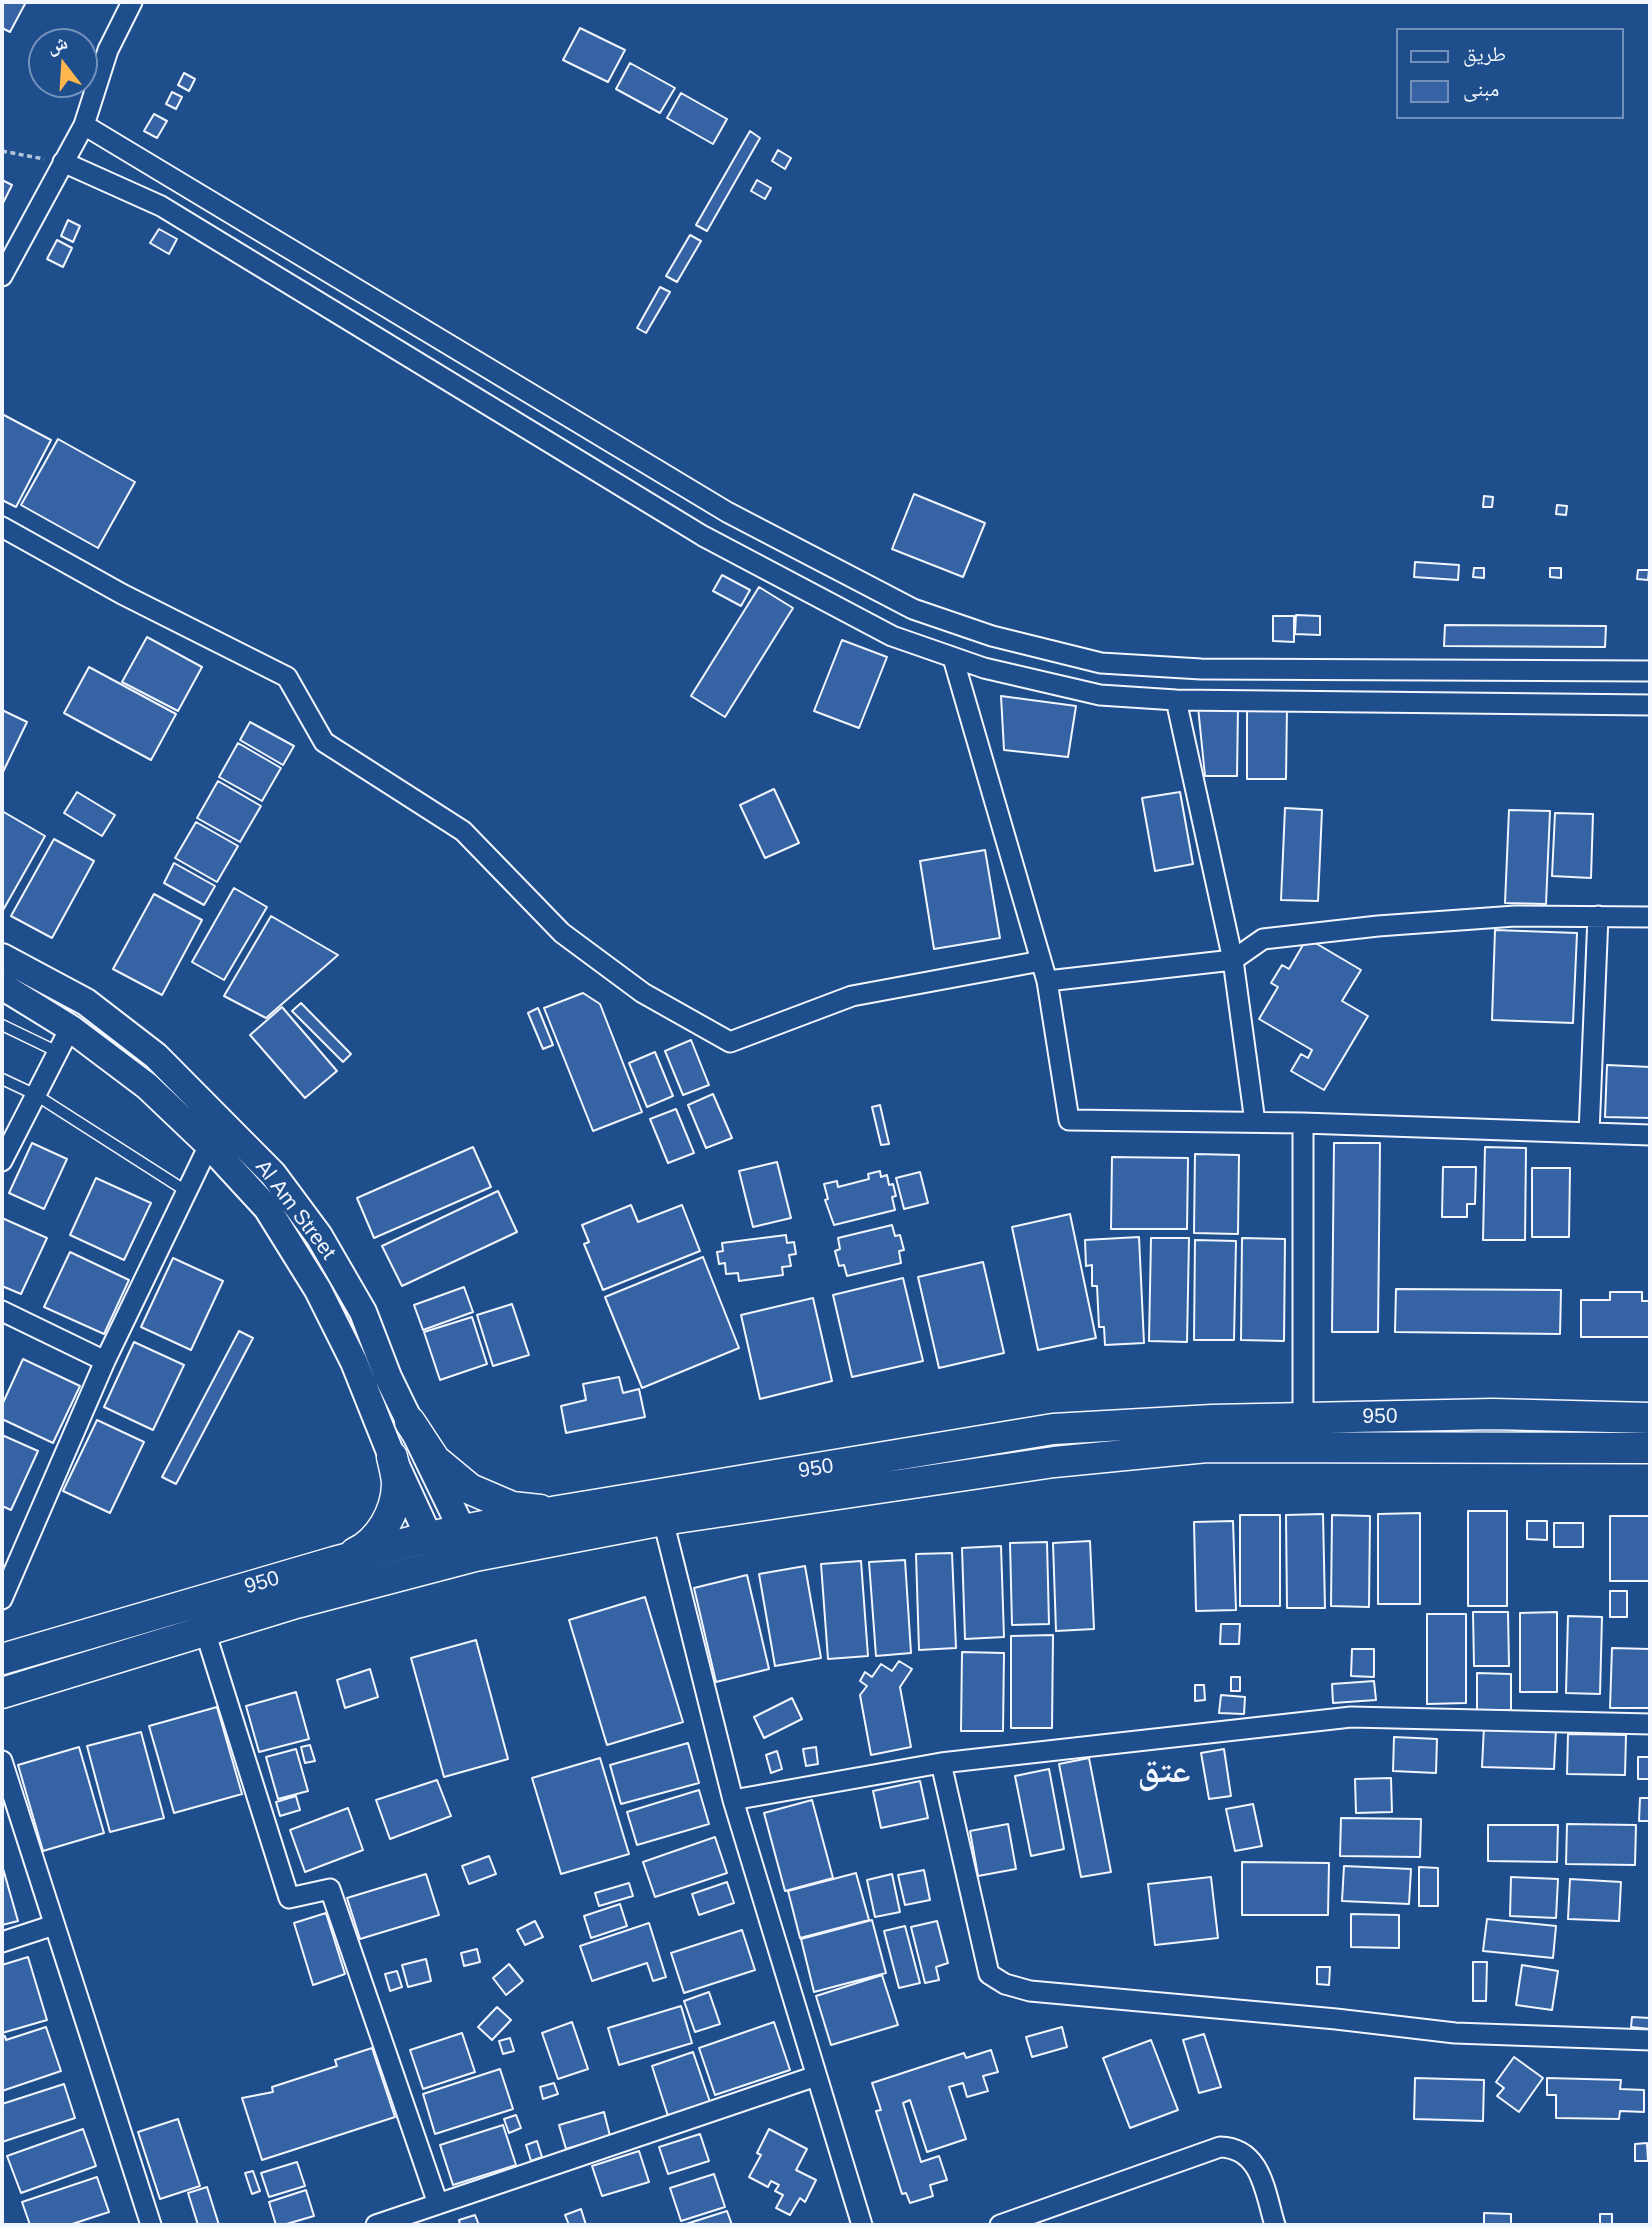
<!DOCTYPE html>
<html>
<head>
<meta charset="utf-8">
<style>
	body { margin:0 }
	#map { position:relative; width:1652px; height:2227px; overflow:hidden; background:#1f4e8c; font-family:Arial,"Noto Naskh Arabic",sans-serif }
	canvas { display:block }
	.frame { position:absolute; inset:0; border:4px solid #f2f6ff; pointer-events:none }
	.legend { position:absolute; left:1396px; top:28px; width:228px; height:91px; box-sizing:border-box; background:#1f4e8c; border:2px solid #7391ba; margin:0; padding:9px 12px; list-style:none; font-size:21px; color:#f2f6ff }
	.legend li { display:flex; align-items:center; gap:14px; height:35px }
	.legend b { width:35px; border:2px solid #7391ba }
	.north { position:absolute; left:28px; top:28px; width:70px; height:70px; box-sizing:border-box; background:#1f4e8c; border:2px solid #7391ba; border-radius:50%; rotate:343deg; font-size:19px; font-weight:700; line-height:28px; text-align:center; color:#f2f6ff }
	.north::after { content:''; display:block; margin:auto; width:24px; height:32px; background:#ffb74d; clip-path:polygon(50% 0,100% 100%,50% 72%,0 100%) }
</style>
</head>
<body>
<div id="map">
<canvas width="1652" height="2227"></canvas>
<div class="frame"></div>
<ul class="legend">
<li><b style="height:9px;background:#1f4e8c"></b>طريق</li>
<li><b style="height:19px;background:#3563a3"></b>مبنى</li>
</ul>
<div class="north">ش</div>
</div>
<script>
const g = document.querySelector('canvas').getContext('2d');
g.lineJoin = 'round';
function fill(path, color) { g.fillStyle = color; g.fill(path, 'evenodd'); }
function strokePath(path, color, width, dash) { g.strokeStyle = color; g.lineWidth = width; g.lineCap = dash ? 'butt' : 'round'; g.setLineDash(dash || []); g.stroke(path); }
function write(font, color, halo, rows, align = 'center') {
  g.font = font + ' Arial,"Noto Naskh Arabic",sans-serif'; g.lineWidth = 5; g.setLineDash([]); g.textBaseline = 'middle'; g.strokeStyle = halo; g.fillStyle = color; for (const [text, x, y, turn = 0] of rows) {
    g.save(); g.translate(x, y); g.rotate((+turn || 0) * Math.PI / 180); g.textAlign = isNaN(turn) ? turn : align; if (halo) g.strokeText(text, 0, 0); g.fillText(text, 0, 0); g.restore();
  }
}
const building = new Path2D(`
	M2,2H26L10,32L2,28Z
	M580,28L625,50L608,82L563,60Z
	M630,63L675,88L660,113L616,89Z
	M184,73L195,79L189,91L178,85Z
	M172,92L182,97L176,109L166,104Z
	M681,93L727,119L713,144L667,118Z
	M154,114L167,121L157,138L144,131Z
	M750,131L760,138L707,231L696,225Z
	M778,150L791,158L785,169L772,161Z
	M2,180L12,185L2,205Z
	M757,180L771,188L765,199L751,191Z
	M68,220L80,226L73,242L61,236Z
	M159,229L177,239L169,254L150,243Z
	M690,235L701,241L677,282L666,276Z
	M57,240L72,248L63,267L47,259Z
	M660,287L670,292L646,333L637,328Z
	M2,414L51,440L16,507L2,500Z
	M58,439L135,482L98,548L21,505Z
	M914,494L985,523L963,577L892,549Z
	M1484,496L1493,497L1492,507H1483Z
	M1557,505L1567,506L1566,515L1556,514Z
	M1415,562L1459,565L1458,580L1414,577Z
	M1474,568H1484V578L1473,577Z
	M1550,568H1561V578L1550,577Z
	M1638,570H1649L1648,580L1637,579Z
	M722,575L750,590L741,606L713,591Z
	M759,587L793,608L725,717L691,696Z
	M1296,615L1320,616V635L1295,634Z
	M1273,616H1294V642L1273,641Z
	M1445,625L1606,626L1605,647L1444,646Z
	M147,637L202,667L178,711L122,682Z
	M842,640L887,657L859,728L814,711Z
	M89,667L176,714L151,760L64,713Z
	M1001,696L1076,706L1068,757L1004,750Z
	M1198,707H1238L1237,776H1205Z
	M1247,707H1287L1286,779H1247Z
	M2,710L27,722L2,774Z
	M250,722L294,746L283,765L240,740Z
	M238,743L281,768L262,801L219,777Z
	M218,781L261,806L240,842L197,818Z
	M774,789L799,843L765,858L740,805Z
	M77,792L115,815L102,836L64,813Z
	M1180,792L1193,864L1155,871L1142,798Z
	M1285,808L1322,810L1318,901L1281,900Z
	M1509,810L1550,811L1546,904L1505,903Z
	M2,811L45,836L2,912Z
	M1555,813L1593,814L1591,878L1552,876Z
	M196,822L238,846L217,882L175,858Z
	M54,839L94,861L52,938L11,916Z
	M985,850L1000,938L934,949L920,861Z
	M174,863L215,886L204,905L164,883Z
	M234,888L267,907L224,980L192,962Z
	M154,894L202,920L162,995L113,969Z
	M271,916L338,955L266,1018L224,996Z
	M1495,930L1577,933L1573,1023L1492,1020Z
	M1307,938L1361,970L1342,1001L1368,1016L1324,1090L1291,1071L1301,1054L1308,1058L1312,1050L1259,1019L1278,987L1271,983L1282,965L1289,969Z
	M583,993L600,1004L642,1112L593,1131L544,1008Z
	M301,1003L351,1054L343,1062L292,1011Z
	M282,1007L337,1071L305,1098L250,1035Z
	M538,1008L553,1045L543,1049L528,1013Z
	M691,1040L709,1085L683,1095L665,1051Z
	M655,1052L673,1096L647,1107L629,1063Z
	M1607,1065L1650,1067V1118L1605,1117Z
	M713,1094L732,1138L706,1148L688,1105Z
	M880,1105L889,1144L881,1145L872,1107Z
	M676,1109L694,1153L668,1163L650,1119Z
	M32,1143L67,1159L44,1209L9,1193Z
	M1334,1143H1380L1378,1332H1332Z
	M473,1147L491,1187L374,1238L357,1198Z
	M1485,1147L1526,1148L1525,1240H1483Z
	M1195,1154L1239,1155L1238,1234L1194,1233Z
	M1112,1157L1188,1158L1187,1229H1111Z
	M777,1162L791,1218L753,1227L739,1171Z
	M1443,1167H1476L1475,1204H1467V1217H1442Z
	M1532,1168H1570L1569,1237H1532Z
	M880,1171L881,1177L887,1175L889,1185L893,1184L896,1196L892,1197L895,1210L834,1225L825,1200L828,1199L824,1184L837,1181L838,1187L869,1179L868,1174Z
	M920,1172L928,1203L904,1209L896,1178Z
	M96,1178L151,1203L124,1260L70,1235Z
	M498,1191L517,1232L402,1286L382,1246Z
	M631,1205L638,1222L682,1205L700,1251L603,1290L584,1244L589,1242L582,1225Z
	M1070,1214L1096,1338L1038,1350L1012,1227Z
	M2,1218L47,1238L21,1294L2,1286Z
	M892,1225L895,1236L900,1235L904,1250L899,1251L901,1263L847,1276L844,1265L839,1266L835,1251L840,1249L838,1238Z
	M786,1235L787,1243L794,1242L796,1254L789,1255L791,1266L782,1267L783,1275L739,1281L738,1273L726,1274L725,1263L719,1264L717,1252L723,1251L722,1243Z
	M1139,1237L1144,1343L1105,1345L1104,1327H1099L1097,1286H1092V1265L1086,1266L1085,1240Z
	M1151,1238H1189L1187,1342L1149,1341Z
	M1242,1238L1285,1239L1284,1341L1241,1340Z
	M1195,1240L1236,1241L1234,1340H1194Z
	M70,1252L129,1280L104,1334L44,1307Z
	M703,1257L739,1348L642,1388L605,1297Z
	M173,1258L223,1281L191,1350L141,1327Z
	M983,1262L1004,1353L939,1368L918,1277Z
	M903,1278L923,1361L852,1377L833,1295Z
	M464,1287L473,1312L423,1330L414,1305Z
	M1396,1289L1561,1290L1560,1334L1395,1332Z
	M1610,1292H1642V1301H1650V1337H1581V1300H1610Z
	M813,1298L832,1381L760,1399L741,1315Z
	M512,1304L529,1355L493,1366L477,1315Z
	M472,1317L487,1364L440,1380L424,1332Z
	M239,1331L253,1338L176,1484L162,1477Z
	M134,1342L184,1365L153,1430L104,1407Z
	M23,1359L80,1386L53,1443L2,1419V1405Z
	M619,1377L623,1393L639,1389L645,1417L566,1433L561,1406L586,1400L583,1384Z
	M97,1420L144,1442L110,1513L63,1491Z
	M2,1435L38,1451L11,1510L2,1506Z
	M1468,1511H1507V1606H1468Z
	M1420,1513V1604H1378V1514Z
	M1323,1514L1325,1608H1287L1286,1515Z
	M1240,1515H1280V1606H1240Z
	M1332,1515L1370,1516L1369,1607L1331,1606Z
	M1610,1516H1650V1581H1610Z
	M1233,1521L1236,1610L1196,1611L1194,1522Z
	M1527,1521H1547V1540L1527,1539Z
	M1554,1523H1583V1547H1554Z
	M1090,1541L1094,1629L1056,1631L1053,1543Z
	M1047,1542L1049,1624L1012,1625L1010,1543Z
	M1001,1546L1004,1637L965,1639L962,1548Z
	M952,1553L956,1648L919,1650L916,1554Z
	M905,1560L911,1653L876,1656L869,1562Z
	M861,1561L868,1656L828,1659L821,1564Z
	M805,1566L821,1658L775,1666L759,1574Z
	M747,1575L769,1669L716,1682L694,1588Z
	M1610,1591H1627V1617H1610Z
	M645,1597L683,1722L607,1745L569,1620Z
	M1473,1612H1508L1509,1666H1474Z
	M1557,1612V1692H1520V1613Z
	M1427,1614H1466V1703L1427,1704Z
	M1568,1616L1602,1617L1600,1694L1566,1693Z
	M1221,1624H1240L1239,1644H1220Z
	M1053,1635L1052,1728H1011V1636Z
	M476,1640L508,1759L444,1777L411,1658Z
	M1612,1648L1650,1649V1708H1610Z
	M1352,1649H1374V1677L1351,1676Z
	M962,1652L1004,1653L1003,1731H961Z
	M899,1661L912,1669L900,1687L911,1747L871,1755L860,1695L867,1686L860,1681L865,1672L872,1677L881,1664L892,1671Z
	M370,1669L378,1697L345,1708L337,1680Z
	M1477,1673L1511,1674V1710H1477Z
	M1231,1677H1240V1691H1231Z
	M1374,1681L1376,1700L1333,1703L1332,1684Z
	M1195,1685H1204L1205,1700L1195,1701Z
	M296,1692L309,1739L259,1752L246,1706Z
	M1221,1695L1245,1697L1244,1714L1219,1713Z
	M792,1698L802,1719L764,1738L754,1717Z
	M217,1707L242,1794L174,1813L149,1726Z
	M1484,1726L1556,1729L1554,1769L1482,1767Z
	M141,1732L164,1818L110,1832L87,1746Z
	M1568,1734L1626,1735L1625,1775L1567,1774Z
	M1394,1737L1437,1739L1436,1773L1393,1771Z
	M688,1743L699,1783L621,1804L610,1765Z
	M310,1745L315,1761L305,1763L301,1747Z
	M79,1747L104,1833L43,1851L18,1765Z
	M816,1747L818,1764L806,1766L803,1749Z
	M296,1749L308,1791L278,1799L266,1757Z
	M1224,1749L1231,1796L1209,1799L1201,1753Z
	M777,1751L782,1769L771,1773L766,1755Z
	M1638,1757H1650V1779H1638Z
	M600,1758L629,1854L561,1874L532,1778Z
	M1089,1758L1111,1872L1081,1877L1059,1764Z
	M1049,1769L1064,1849L1031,1856L1015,1776Z
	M1391,1778L1392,1812L1356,1813L1355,1779Z
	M437,1780L451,1816L390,1839L376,1800Z
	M920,1781L928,1818L881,1828L873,1791Z
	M699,1790L709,1824L637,1845L627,1812Z
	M296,1796L300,1810L280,1816L276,1802Z
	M1640,1798H1650V1821H1639Z
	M812,1800L833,1878L785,1891L764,1813Z
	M1253,1804L1262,1846L1235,1851L1226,1809Z
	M348,1808L363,1850L305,1872L290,1830Z
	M1341,1818L1421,1819L1420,1857L1340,1856Z
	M1008,1824L1016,1869L978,1876L970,1831Z
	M1567,1824L1636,1825L1635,1865L1566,1864Z
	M1488,1825H1558L1557,1862L1488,1861Z
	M715,1837L727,1873L655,1897L643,1862Z
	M489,1856L496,1874L469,1884L462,1866Z
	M1242,1862L1329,1863L1328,1915H1242Z
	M2,1865L18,1921L2,1925Z
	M1344,1866L1411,1869L1409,1904L1342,1901Z
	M1419,1867L1438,1868V1906H1419Z
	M924,1870L930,1900L905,1905L898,1875Z
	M856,1873L869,1920L800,1938L788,1891Z
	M426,1874L439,1915L360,1939L347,1898Z
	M892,1874L900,1912L875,1917L867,1880Z
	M1211,1877L1218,1938L1155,1945L1148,1884Z
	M1511,1877L1558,1879L1556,1918L1510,1916Z
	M1570,1879L1621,1882L1619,1921L1568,1919Z
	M727,1882L734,1903L699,1915L692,1894Z
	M629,1883L633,1896L599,1906L595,1893Z
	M620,1904L627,1926L591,1938L584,1916Z
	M326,1913L345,1974L313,1985L294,1923Z
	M1351,1914L1399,1915V1948L1351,1947Z
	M1487,1919L1556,1926L1553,1958L1483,1951Z
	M872,1920L886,1973L814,1992L801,1939Z
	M535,1921L543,1937L525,1945L517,1930Z
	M937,1921L948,1963L936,1967L939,1980L925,1983L911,1927Z
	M649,1923L666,1977L653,1981L647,1963L592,1981L580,1946Z
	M905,1926L920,1983L899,1988L884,1931Z
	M742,1930L755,1970L684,1993L671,1953Z
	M477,1949L480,1962L464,1966L461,1953Z
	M28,1957L47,2020L2,2033V1965Z
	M426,1959L431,1981L408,1987L402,1965Z
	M1473,1962H1487L1486,2001H1473Z
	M509,1964L523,1981L506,1995L493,1978Z
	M1522,1965L1558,1971L1552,2010L1516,2005Z
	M1317,1967H1330L1329,1985L1317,1984Z
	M397,1971L402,1987L390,1991L385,1974Z
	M882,1975L898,2025L831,2045L816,1996Z
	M709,1992L720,2024L695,2032L684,2001Z
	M681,2006L692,2043L619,2065L608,2028Z
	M497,2007L511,2020L492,2040L478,2027Z
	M1632,2017L1650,2018V2029L1631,2027Z
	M572,2022L588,2069L558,2079L542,2033Z
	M774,2022L790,2070L715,2095L699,2048Z
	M46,2027L61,2071L2,2091V2037L5,2036L6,2040Z
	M1062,2027L1067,2047L1032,2057L1026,2037Z
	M462,2033L475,2072L423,2089L410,2050Z
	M1204,2034L1221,2087L1199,2093L1183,2040Z
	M510,2038L514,2051L503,2054L499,2041Z
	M1151,2040L1178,2110L1130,2128L1103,2058Z
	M372,2048L395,2117L262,2160L242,2098L273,2092L272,2087L337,2066L335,2060Z
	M991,2050L998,2072L983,2076L988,2091L967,2097L963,2083L949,2087L966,2139L927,2152L910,2100L903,2103L921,2162L939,2156L947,2180L930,2185L933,2196L910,2203L906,2193L902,2194L876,2111L881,2110L872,2083L964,2053L966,2058Z
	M693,2052L710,2102L668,2116L652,2066Z
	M1514,2057L1543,2078L1519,2112L1497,2096L1504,2088L1496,2082Z
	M500,2069L513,2109L435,2134L423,2094Z
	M1415,2078L1484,2080L1483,2121L1414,2119Z
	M1547,2078L1621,2080L1620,2089L1644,2090V2112L1620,2111L1619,2119L1556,2118V2095H1547Z
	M554,2083L558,2094L543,2099L540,2087Z
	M64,2084L75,2118L2,2142V2104Z
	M604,2112L610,2136L566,2149L559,2125Z
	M516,2115L521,2128L509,2133L504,2119Z
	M178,2119L200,2186L160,2199L138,2132Z
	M503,2125L516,2165L453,2185L440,2145Z
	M83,2129L96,2166L21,2193L7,2156Z
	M769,2129L807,2149L796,2170L816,2180L805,2202L800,2198L790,2215L776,2208L783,2195L775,2191L779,2185L771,2181L768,2187L749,2177L761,2155L757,2153Z
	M700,2134L709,2161L668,2174L659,2147Z
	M537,2141L542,2157L531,2161L526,2145Z
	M1647,2143L1648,2161H1635V2144Z
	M639,2151L649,2182L602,2196L592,2166Z
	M297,2162L305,2186L269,2197L261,2173Z
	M253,2171L260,2191L252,2194L245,2173Z
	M714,2174L725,2207L681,2221L670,2188Z
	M97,2177L109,2212L69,2225H30L22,2202Z
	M207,2187L219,2225H198L188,2193Z
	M306,2190L314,2216L283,2225H276L269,2202Z
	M581,2209L586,2225H569L565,2215Z
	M727,2211L732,2225H687L686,2224Z
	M1484,2213L1511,2214V2225H1484Z
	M1600,2214H1612V2225H1600Z
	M475,2215L479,2225H460L459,2220Z`);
const path = new Path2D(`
	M2,151L44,159`);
const lane = new Path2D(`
	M2,1025L58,1052
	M2,1079L36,1095L186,1191`);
const street = new Path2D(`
	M84,125L727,512L913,609L992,636L1101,663L1201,669L1650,671
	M63,162L161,206L703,536L892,636L984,668L1100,695L1176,700L1650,705
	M2,276L84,125L108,50L132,2
	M2,527L122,594L287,677L324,742L463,831L562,933L643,993L730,1042L852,996L1041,961
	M953,658L1047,981L1069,1120L1303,1123L1650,1135
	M1176,700L1233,960L1255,1122
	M1047,981L1233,960L1263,939L1378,926L1515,916L1650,917
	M1303,1123V1418
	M1589,1133L1598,916
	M2,1161L70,1028
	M2,1311L105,1361
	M663,1520L733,1800L862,2225
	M2,1599L105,1361L209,1145
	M205,1631L289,1898L330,1889L438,2204L816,2076
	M2,1761L151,2225
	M941,1763L989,1974L1005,1984L1030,1991L1336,2019L1455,2033L1650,2040
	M733,1800L941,1763L1351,1717L1650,1724
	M2,1942L54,1925
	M376,2225L438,2204
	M1000,2225L1220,2147C1262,2148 1265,2193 1275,2225`);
const secondary = new Path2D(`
	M2,957L86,1002L156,1056L273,1174L319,1236L363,1312L388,1377L471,1548
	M2,986L70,1028L147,1086L209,1145L267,1208L318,1290L354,1362L392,1457L438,1557`);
const primary = new Path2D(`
	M410,1422L435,1460L470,1489L512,1507L540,1510
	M355,1553C380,1541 396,1512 397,1485C397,1476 394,1466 392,1457
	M2,1659L334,1562L429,1537L558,1511L1053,1429L1212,1420L1493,1414L1650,1418
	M2,1693L296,1603L475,1556L663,1520L1054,1462L1207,1447L1650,1448`);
const streetNames = [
	["Al Am Street",295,1210,53],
	["950",1380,1417,-1],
	["950",816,1469,-9],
	["950",262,1583,-16]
];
const townNames = [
	["عتق",1164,1772]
];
fill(building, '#3563a3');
strokePath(building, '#f2f6ff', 2);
strokePath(lane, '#f2f6ff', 13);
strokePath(street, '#f2f6ff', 23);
strokePath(secondary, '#f2f6ff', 30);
strokePath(primary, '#f2f6ff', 33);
strokePath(path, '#b3c4dc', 3.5, [5, 3.5]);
strokePath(lane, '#1f4e8c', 10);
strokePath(street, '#1f4e8c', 19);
strokePath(secondary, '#1f4e8c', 26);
strokePath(primary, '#1f4e8c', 30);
write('21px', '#f2f6ff', '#1f4e8c', streetNames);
write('bold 35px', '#f2f6ff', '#1f4e8c', townNames);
</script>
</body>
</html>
